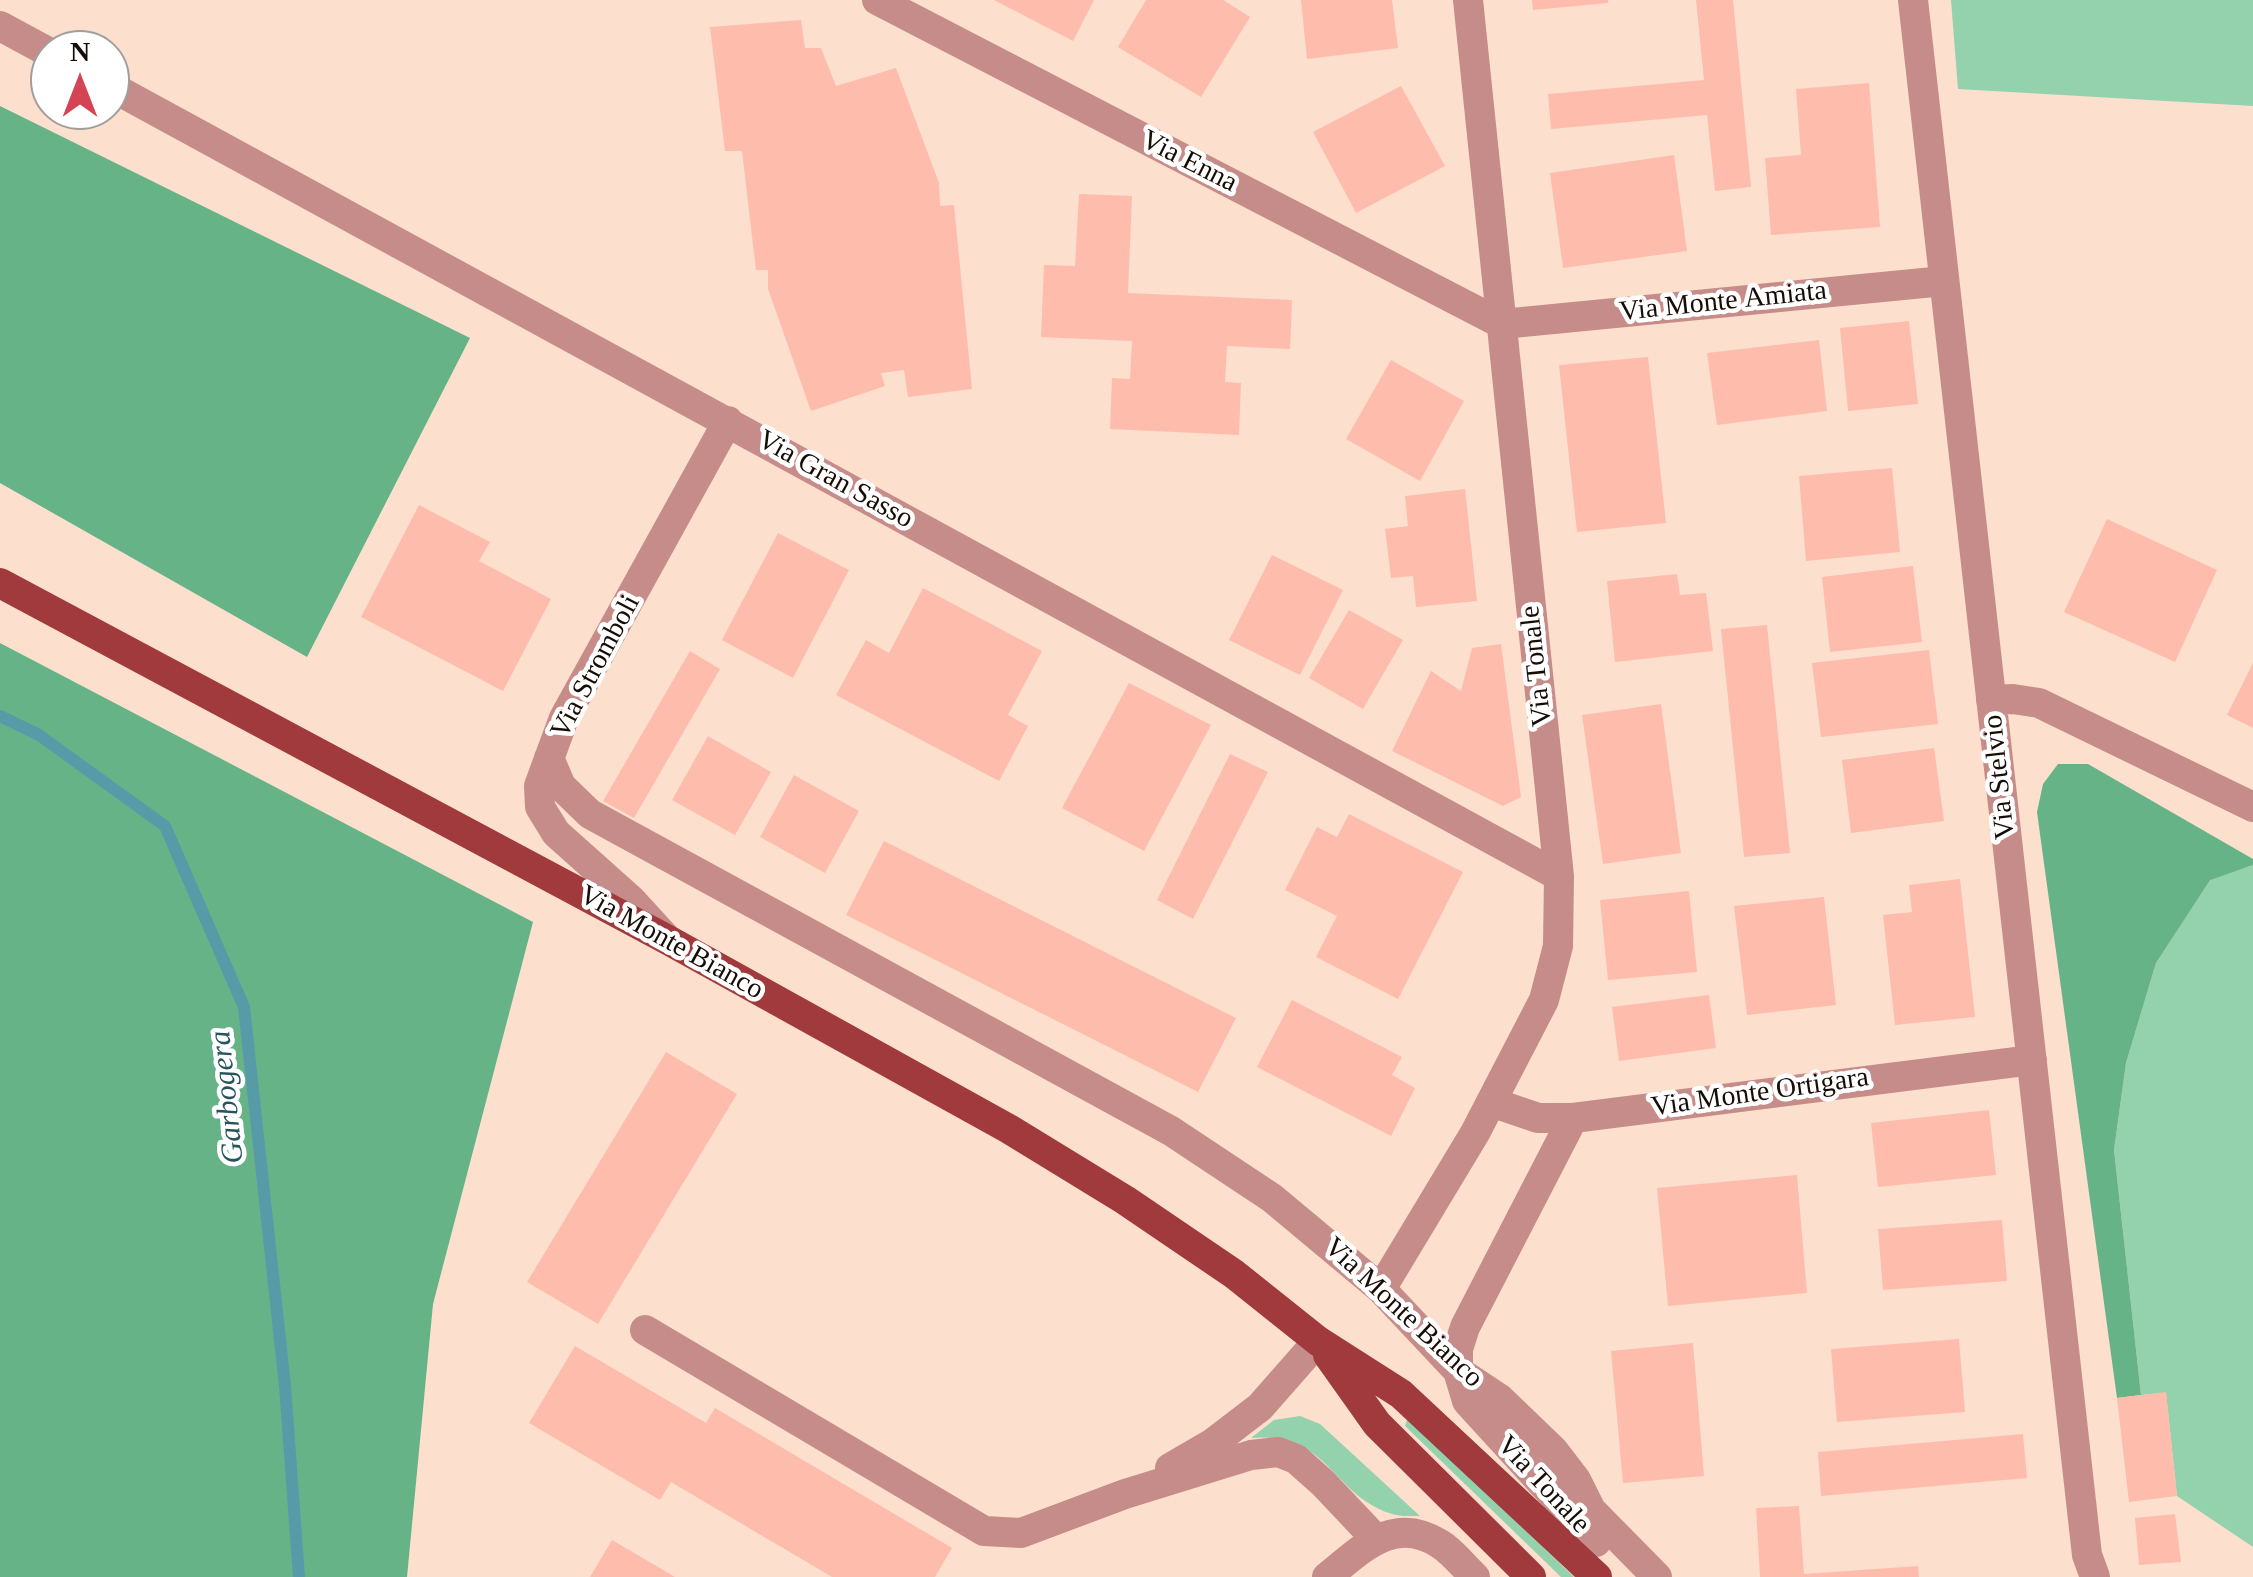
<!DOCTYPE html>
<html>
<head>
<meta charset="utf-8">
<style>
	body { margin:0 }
	#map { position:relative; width:2253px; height:1577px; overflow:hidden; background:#fddfcd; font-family:Georgia,serif }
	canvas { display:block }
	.north { position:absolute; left:30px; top:30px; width:100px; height:100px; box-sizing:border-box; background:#fff; border:2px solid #a29e9c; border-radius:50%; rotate:0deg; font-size:28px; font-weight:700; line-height:40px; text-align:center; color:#170d07 }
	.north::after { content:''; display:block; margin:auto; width:35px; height:45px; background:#d54454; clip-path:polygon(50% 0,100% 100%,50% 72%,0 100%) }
</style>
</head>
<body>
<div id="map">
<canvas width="2253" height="1577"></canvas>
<div class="north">N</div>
</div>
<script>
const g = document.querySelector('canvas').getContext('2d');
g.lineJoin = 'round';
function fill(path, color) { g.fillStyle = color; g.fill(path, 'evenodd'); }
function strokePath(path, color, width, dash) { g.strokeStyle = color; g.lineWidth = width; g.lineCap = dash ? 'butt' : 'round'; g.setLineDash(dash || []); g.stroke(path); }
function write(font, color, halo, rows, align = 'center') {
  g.font = font + ' Georgia,serif'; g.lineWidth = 9; g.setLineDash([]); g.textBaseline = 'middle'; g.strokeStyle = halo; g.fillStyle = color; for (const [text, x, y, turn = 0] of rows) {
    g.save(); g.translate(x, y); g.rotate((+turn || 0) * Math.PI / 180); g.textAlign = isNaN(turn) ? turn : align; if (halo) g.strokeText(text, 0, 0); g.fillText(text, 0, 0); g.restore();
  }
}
const green = new Path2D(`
	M1951,0H2253V106L1958,89Z
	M2253,865V1547L2177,1496L2166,1393L2141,1395L2114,1150L2126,1063L2156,963L2210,879Z
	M1300,1416L1320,1424L1420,1516C1410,1516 1399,1517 1389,1513C1331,1493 1328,1431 1251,1438L1274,1420Z
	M1407,1420H1410L1574,1577H1561L1405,1426Z`);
const forest = new Path2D(`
	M0,106L470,338L307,657L0,483Z
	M0,643L533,922L433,1304L407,1577H0Z
	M2058,764H2088L2253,859V865L2210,880L2156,963L2126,1063L2114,1150L2141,1395L2117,1398L2037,812L2043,784Z`);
const stream = new Path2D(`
	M0,716L39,735L165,826L244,1007L285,1386L299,1577`);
const building = new Path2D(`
	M994,0H1094L1073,41Z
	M1146,0H1223L1250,17L1201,97L1118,47Z
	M1301,0H1392L1398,48L1307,59Z
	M1532,0H1608V3L1533,10Z
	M1696,0H1733L1751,187L1715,191L1707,115L1551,129L1548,94L1704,80Z
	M801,20L805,48H821L836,86L896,68L939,183L940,206L954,205L972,389L908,397L904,370L881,373L885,386L811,411L768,289V270H756L742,151H725L710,27Z
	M1869,83L1880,227L1771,235L1765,158L1801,155L1796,89Z
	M1401,86L1445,166L1356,213L1313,132Z
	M1674,155L1687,251L1563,268L1550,173Z
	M1079,194L1132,196L1128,293L1292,300L1290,349L1227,346L1225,382L1241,383L1239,435L1110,429L1112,378L1130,379L1132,341L1041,337L1044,265L1075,266Z
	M1909,321L1918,404L1848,411L1840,328Z
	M1819,340L1827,411L1717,425L1707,353Z
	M1648,357L1666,523L1577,532L1559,365Z
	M1391,360L1464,401L1420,481L1346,439Z
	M1892,468L1900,552L1806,561L1799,476Z
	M1465,489L1477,601L1416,607L1413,576L1391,578L1385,529L1408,526L1405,496Z
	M419,505L490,542L479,561L551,599L503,691L361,617Z
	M2107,519L2217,570L2175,662L2064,612Z
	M778,533L849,570L793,678L722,640Z
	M1272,555L1343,590L1300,675L1229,640Z
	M1913,566L1922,642L1830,652L1822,577Z
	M1677,574L1680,595L1706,593L1713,651L1615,662L1607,581Z
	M923,588L1042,651L1008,715L1028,726L999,781L836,695L866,640L889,653Z
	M1349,610L1403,640L1363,709L1309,678Z
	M1767,625L1790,853L1744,857L1721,629Z
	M1501,644L1521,797L1503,806L1392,751L1431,671L1461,691L1472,648Z
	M1929,650L1938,724L1821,737L1812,663Z
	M690,651L720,669L634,818L603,801Z
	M2253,663V728L2227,715Z
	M1129,683L1211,725L1144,851L1062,808Z
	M1661,704L1681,853L1603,864L1582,715Z
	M708,736L771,772L735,835L672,800Z
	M1934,748L1944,821L1851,833L1842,760Z
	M1230,754L1268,772L1193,919L1157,900Z
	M794,775L859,811L825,873L760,837Z
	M1349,814L1463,872L1398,999L1316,957L1337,916L1285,890L1317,827L1337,837Z
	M884,841L1236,1018L1198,1092L846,915Z
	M1960,879L1975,1017L1895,1025L1883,915L1912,912L1909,885Z
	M1689,891L1697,972L1608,980L1600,900Z
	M1824,897L1836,1005L1747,1015L1734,906Z
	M1709,995L1716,1048L1619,1061L1612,1007Z
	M1292,1000L1402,1057L1392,1075L1415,1088L1391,1136L1257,1067Z
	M666,1052L737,1094L598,1324L527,1282Z
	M1989,1110L1996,1175L1878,1187L1871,1123Z
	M1797,1175L1807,1293L1668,1306L1657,1188Z
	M2002,1220L2007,1281L1883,1290L1878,1229Z
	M1959,1339L1965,1412L1837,1422L1831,1349Z
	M1693,1343L1704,1476L1623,1483L1611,1351Z
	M575,1346L706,1423L715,1408L952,1548L935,1577H832L671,1482L660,1500L529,1423Z
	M2166,1392L2177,1496L2129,1502L2117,1398Z
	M2023,1434L2027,1478L1821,1496L1818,1452Z
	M1799,1506L1804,1574L1918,1566L1919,1577H1760L1756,1508Z
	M2175,1514L2181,1562L2139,1565L2135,1518Z
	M612,1540L675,1577H590Z`);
const minor = new Path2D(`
	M877,0L1502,324L1944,281
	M1913,0L2087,1555L2095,1577
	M0,26L50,53
	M110,86L1559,876
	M1991,700L2013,699L2039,703L2253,807
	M549,758L561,786L590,814L1171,1131L1272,1198L1381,1289L1458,1371L1500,1399L1553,1450L1576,1480L1591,1510L1657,1577
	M664,936L631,900L556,833L540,807L539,786L564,718L728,421
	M1491,1102L1538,1118H1573L2032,1060
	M1573,1118L1465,1327L1458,1349V1371L1467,1401L1596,1542
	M1381,1289L1475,1133L1544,1000L1558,946L1559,876L1468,0
	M645,1330L984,1531L1021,1533L1125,1494L1251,1455L1278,1452L1296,1459L1323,1483L1375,1538
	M1170,1468L1213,1443L1260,1407L1318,1341
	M1327,1577C1361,1550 1393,1514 1440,1544C1453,1552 1464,1567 1475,1577`);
const major = new Path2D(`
	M0,583L668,940L1009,1129L1125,1200L1234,1274L1318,1341L1401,1394L1597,1577
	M1328,1355L1377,1424L1531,1577`);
const streetNames = [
	["Via Enna",1189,162,27],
	["Via Monte Amiata",1723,302,-6],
	["Via Gran Sasso",835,480,29],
	["Via Tonale",1537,666,-96],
	["Via Stromboli",596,667,-62],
	["Via Stelvio",2000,777,-96],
	["Via Monte Bianco",671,943,29],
	["Via Monte Ortigara",1760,1093,-8],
	["Via Monte Bianco",1403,1313,43],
	["Via Tonale",1543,1485,47]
];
const waterNames = [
	["Garbogera",228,1097,-96]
];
fill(green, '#94d1ad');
fill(forest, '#66b388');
strokePath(stream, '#579ba8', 12);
fill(building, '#febcad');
strokePath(minor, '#c68c89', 30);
strokePath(major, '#a03a3c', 30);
write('28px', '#170d07', '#fff', streetNames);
write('italic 30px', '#27555e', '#fff', waterNames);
</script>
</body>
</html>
